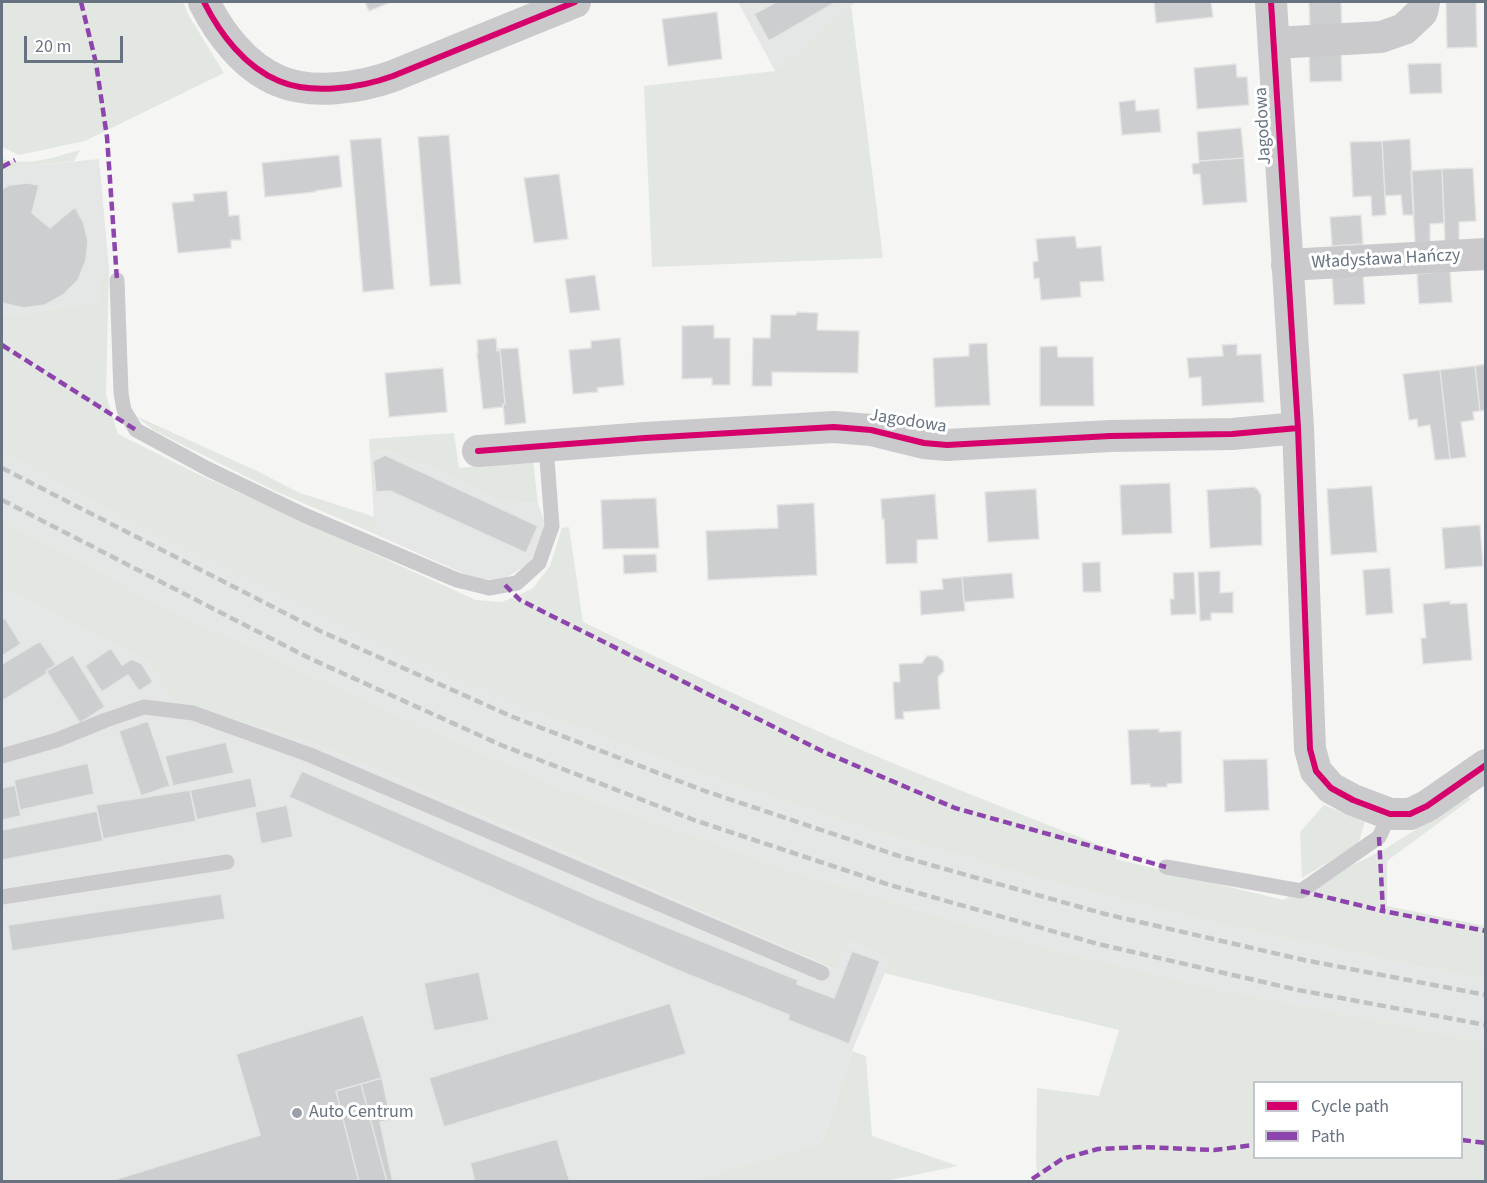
<!DOCTYPE html>
<html>
<head>
<meta charset="utf-8">
<style>
	body { margin:0 }
	#map { position:relative; width:1487px; height:1183px; overflow:hidden; background:#f5f5f4; font-family:"Source Sans 3",sans-serif }
	canvas { display:block }
	.frame { position:absolute; inset:0; border:3px solid #687382; pointer-events:none }
	.legend { position:absolute; left:1253px; top:1081px; width:210px; height:78px; box-sizing:border-box; background:#fff; border:2px solid #c3c7cd; margin:0; padding:8px 10px; list-style:none; font-size:18px; color:#687382 }
	.legend li { display:flex; align-items:center; gap:12px; height:30px }
	.legend b { width:30px; border:2px solid #c3c7cd }
	.scale { position:absolute; left:24px; top:36px; width:99px; height:27px; box-sizing:border-box; border:3px solid #687382; border-top:0; padding-left:8px; font-size:18px; line-height:21px; white-space:nowrap; color:#687382; -webkit-text-stroke:4px #fff; paint-order:stroke }
</style>
</head>
<body>
<div id="map">
<canvas width="1487" height="1183"></canvas>
<div class="frame"></div>
<ul class="legend">
<li><b style="height:8px;background:#d6006c"></b>Cycle path</li>
<li><b style="height:8px;background:#8e44ad"></b>Path</li>
</ul>
<div class="scale">20 m</div>
</div>
<script>
const g = document.querySelector('canvas').getContext('2d');
g.lineJoin = 'round';
function fill(path, color) { g.fillStyle = color; g.fill(path, 'evenodd'); }
function strokePath(path, color, width, dash) { g.strokeStyle = color; g.lineWidth = width; g.lineCap = dash ? 'butt' : 'round'; g.setLineDash(dash || []); g.stroke(path); }
function write(font, color, halo, rows, align = 'center') {
  g.font = font + ' "Source Sans 3",sans-serif'; g.lineWidth = 6; g.setLineDash([]); g.textBaseline = 'middle'; g.strokeStyle = halo; g.fillStyle = color; for (const [text, x, y, turn = 0] of rows) {
    g.save(); g.translate(x, y); g.rotate((+turn || 0) * Math.PI / 180); g.textAlign = isNaN(turn) ? turn : align; if (halo) g.strokeText(text, 0, 0); g.fillText(text, 0, 0); g.restore();
  }
}
const built = new Path2D(`
	M738,2H856L775,71Z
	M99,159L109,268L99,279L97,302L11,315L2,314V174L16,167Z
	M386,450L462,482L500,502L538,504L546,525L530,563L504,579L478,580L375,534L370,453Z
	M2,454L105,508L546,716L702,775L886,835L1024,875L1210,923L1439,971L1485,979V1041L1210,987L1054,949L933,914L786,868L572,792L450,738L178,613L2,519Z
	M2,587L149,662L177,702L318,745L833,969L846,941L891,959L852,1051L822,1142L685,1181H2Z`);
const green = new Path2D(`
	M2,2H183L189,16L224,73L85,141L19,155L2,147Z
	M851,5L883,258L652,267L644,86L775,71Z
	M80,150L74,161L16,167L2,174V159C33,166 50,158 80,150Z
	M109,268L106,395L118,434L200,475L476,600L502,602L532,589L550,566L562,528L569,527L583,622C672,665 761,707 852,746C939,783 1028,817 1118,852L1116,859L1283,900L1385,849L1468,796L1471,799L1387,861V906L1485,926V979L1439,971L1210,923L1024,875L886,835L702,775L546,716L377,643L105,508L2,454V314L11,315L97,302L99,279Z
	M136,416L255,470L300,493L375,517V534L275,491L153,430Z
	M454,433L459,468L533,460L538,504L500,502L462,482L386,450L370,453L369,439Z
	M2,519L178,613L450,738L572,792L786,868L933,914L1054,949L1210,987L1485,1041V1181H1038L1036,1163L1037,1088L1099,1096L1119,1030L884,973L890,959L847,941L834,969L318,745L176,702L149,662L2,587ZM1254,1082H1462V1158H1254Z
	M1324,805L1365,822L1358,844L1302,878L1300,832Z
	M852,1051L866,1056L872,1136L958,1166L885,1181H685L822,1142Z`);
const building = new Path2D(`
	M365,2H391L369,11Z
	M776,2H836L769,41L754,14Z
	M1154,2H1211L1213,17L1156,23Z
	M1309,2H1341L1342,31H1310Z
	M1446,2H1476L1477,47L1447,48Z
	M717,12L722,59L668,66L662,19Z
	M1341,50L1342,81L1310,82L1309,52Z
	M1441,63L1442,93L1410,94L1408,64Z
	M1236,64L1237,77H1247L1249,105L1197,109L1194,68Z
	M1135,100L1136,111L1159,109L1161,132L1122,135L1119,102Z
	M1241,128L1244,158L1199,161L1197,132Z
	M449,135L461,284L430,286L418,137Z
	M381,138L394,289L363,292L350,140Z
	M1410,139L1414,215H1403L1401,195L1385,196L1382,141Z
	M1382,141L1386,215L1372,216L1371,196L1353,197L1350,142Z
	M339,155L342,187L315,191V192L265,197L262,163Z
	M1244,158L1247,202L1203,205L1200,174H1193L1192,164L1199,163V161Z
	M1473,168L1476,221L1459,222V241L1445,242L1442,169Z
	M1442,169L1444,223L1430,224V242L1415,243L1411,171Z
	M559,174L568,239L534,243L524,178Z
	M27,183L39,185L32,213L50,228L75,207L84,224L88,242L86,260L78,280L63,295L45,305L24,308L2,303V189L9,185Z
	M227,191L229,216L239,215L241,240H231V248L178,253L172,203L194,201L193,194Z
	M1361,215L1363,244L1332,246L1330,217Z
	M1075,236L1077,248L1101,246L1104,281L1080,282L1081,297L1041,300L1039,278L1034,279L1033,262L1038,261L1036,239Z
	M1450,271L1452,302L1419,304L1417,274Z
	M1363,274L1365,304L1334,305L1332,276Z
	M595,275L600,310L570,313L565,279Z
	M797,312L818,313L817,330L859,331L858,373L772,372V386H752L753,338H770L771,315H796Z
	M714,325V338H730V385H712V378L682,379V326Z
	M496,338L497,351L500,350L505,404H503V407L483,409L477,353H478L477,340Z
	M620,338L624,385L597,388L598,392L573,394L569,350L591,348V341Z
	M987,343L990,405L935,407L933,358L969,356V344Z
	M1237,344V355L1261,354L1264,402L1202,406L1201,377L1189,378L1187,358L1223,356L1222,345Z
	M1057,346L1058,357H1093L1094,406H1040V347Z
	M518,348L526,423L505,425L503,404H505L500,350L497,351V349Z
	M1486,364V410L1480,411L1475,366Z
	M1475,366L1480,411L1473,412L1474,420L1461,422L1466,457L1450,459L1440,370Z
	M443,368L447,412L389,417L385,373Z
	M1440,370L1450,459L1435,460L1430,425L1418,427L1417,419L1409,420L1403,374Z
	M385,455L538,526L526,553L390,491L376,492L373,461Z
	M1170,483L1172,533L1122,535L1120,485Z
	M1372,486L1377,552L1331,555L1327,489Z
	M1254,487L1258,490L1261,495L1262,545L1210,548L1207,490Z
	M1036,489L1039,539L988,542L985,492Z
	M935,494L938,539L917,540V563L886,564L884,519H882L881,499Z
	M656,498L659,548L603,549L601,500Z
	M814,503L817,575L708,580L706,531L778,528L777,505Z
	M1480,525L1483,566L1445,569L1442,528Z
	M656,554L657,572L624,574L623,555Z
	M1100,562L1101,592H1083L1082,563Z
	M1390,568L1393,613L1366,615L1363,570Z
	M1220,571V593L1233,592V613H1211V620L1200,621L1198,572Z
	M1194,572L1196,614L1171,615L1170,599H1174L1173,573Z
	M1012,573L1014,598L964,602L962,577Z
	M962,577L965,611L921,615L920,591L943,589L942,579Z
	M1450,601V604L1467,603L1472,660L1423,664L1421,638H1426L1423,604Z
	M5,618L21,644L2,656V620Z
	M40,641L56,665L46,671L48,673L2,701V664Z
	M111,648L122,665L132,659L142,664L153,682L139,691L128,675L102,692L85,666Z
	M73,655L105,707L80,723L46,671Z
	M927,656H937L943,661L944,671L938,677L940,709L903,712L904,719H895L893,682H900L899,664L922,663Z
	M148,721L170,786L141,796L119,731Z
	M1159,729V732L1181,731L1182,783L1167,784V787H1150V784L1131,785L1128,730Z
	M226,742L234,773L173,786L165,756Z
	M1267,759L1269,810L1225,812L1223,760Z
	M88,763L94,794L20,810L14,780Z
	M302,771L599,900L798,980L797,984L834,998L852,951L880,961L849,1044L788,1020L789,1015L677,970L289,797Z
	M251,778L257,807L196,820L190,790Z
	M15,785L21,816L2,820V788Z
	M190,790L197,821L103,839L96,805Z
	M287,805L293,837L261,844L255,812Z
	M97,811L103,841L2,860V830Z
	M221,894L225,919L12,951L8,925Z
	M479,972L489,1020L434,1031L424,983Z
	M670,1003L686,1054L444,1127L429,1078Z
	M363,1015L382,1078L336,1091L359,1182H107L260,1135L236,1054Z
	M382,1078L391,1120L380,1122L393,1182H387L361,1084Z
	M361,1084L387,1182H359L336,1091Z
	M557,1139L570,1182H475L470,1163Z`);
const lane = new Path2D(`
	M117,280L121,393L124,410L136,430L208,469L304,515L457,580L489,588L517,583L539,563L552,526L546,446
	M2,756L57,740L106,720L144,707L193,713L310,755L822,973
	M1166,867L1301,891L1379,837L1390,814
	M2,897L227,862`);
const street = new Path2D(`
	M204,2C220,34 245,67 279,81C312,95 360,88 393,76L575,2
	M1271,2L1298,428L1310,749L1316,771L1331,788L1353,800L1390,814H1410L1427,806L1486,765
	M1274,43L1381,37L1404,29L1422,12L1424,2
	M1287,265L1486,254
	M478,451L645,438L834,427L871,430L924,443L947,445L1110,436L1232,434L1298,428`);
const rail = new Path2D(`
	M2,468L320,631L513,717L705,791L899,856L1105,914L1304,960L1486,995
	M2,500L309,658L501,745L694,820L890,885L1098,944L1298,990L1486,1025`);
const quiet = new Path2D(`
	M81,2L96,63L107,137L117,280
	M2,167L15,160
	M2,345L136,430
	M505,585L520,600L824,752L955,808L1166,867
	M1379,837L1383,911L1486,931
	M1301,891L1383,911
	M1462,1140L1486,1143
	M1032,1179L1062,1159L1098,1149L1143,1147L1214,1150L1254,1145`);
const cycleway = new Path2D(`
	M204,2C220,34 245,67 279,81C312,95 360,88 393,76L575,2
	M1271,2L1298,428L1310,749L1316,771L1331,788L1353,800L1390,814H1410L1427,806L1486,765
	M478,451L645,438L834,427L871,430L924,443L947,445L1110,436L1232,434L1298,428`);
const markers = [
	[297,1113,6,"#99a0aa"]
];
const streetNames = [
	["Jagodowa",1264,126,-93],
	["Władysława Hańczy",1386,260,-3],
	["Jagodowa",908,422,9]
];
const poiNames = [
	["Auto Centrum",309,1113]
];
fill(built, '#e5e7e7');
fill(green, '#e3e7e2');
fill(building, '#cdcecf');
strokePath(building, '#e4e4e4', 1.5);
strokePath(lane, '#cacacc', 15);
strokePath(street, '#cacacc', 32);
strokePath(rail, '#c0c1c2', 4.5, [9, 4.5]);
strokePath(quiet, '#8e44ad', 4.5, [9, 4.5]);
strokePath(cycleway, '#d6006c', 6);
for (const [x, y, r, color] of markers) { const dot = new Path2D(); dot.arc(x, y, r, 0, 2 * Math.PI); g.fillStyle = color; g.fill(dot); strokePath(dot, '#fff', 2); }
write('18px', '#687382', '#fff', streetNames);
write('18px', '#687382', '#fff', poiNames, 'left');
</script>
</body>
</html>
